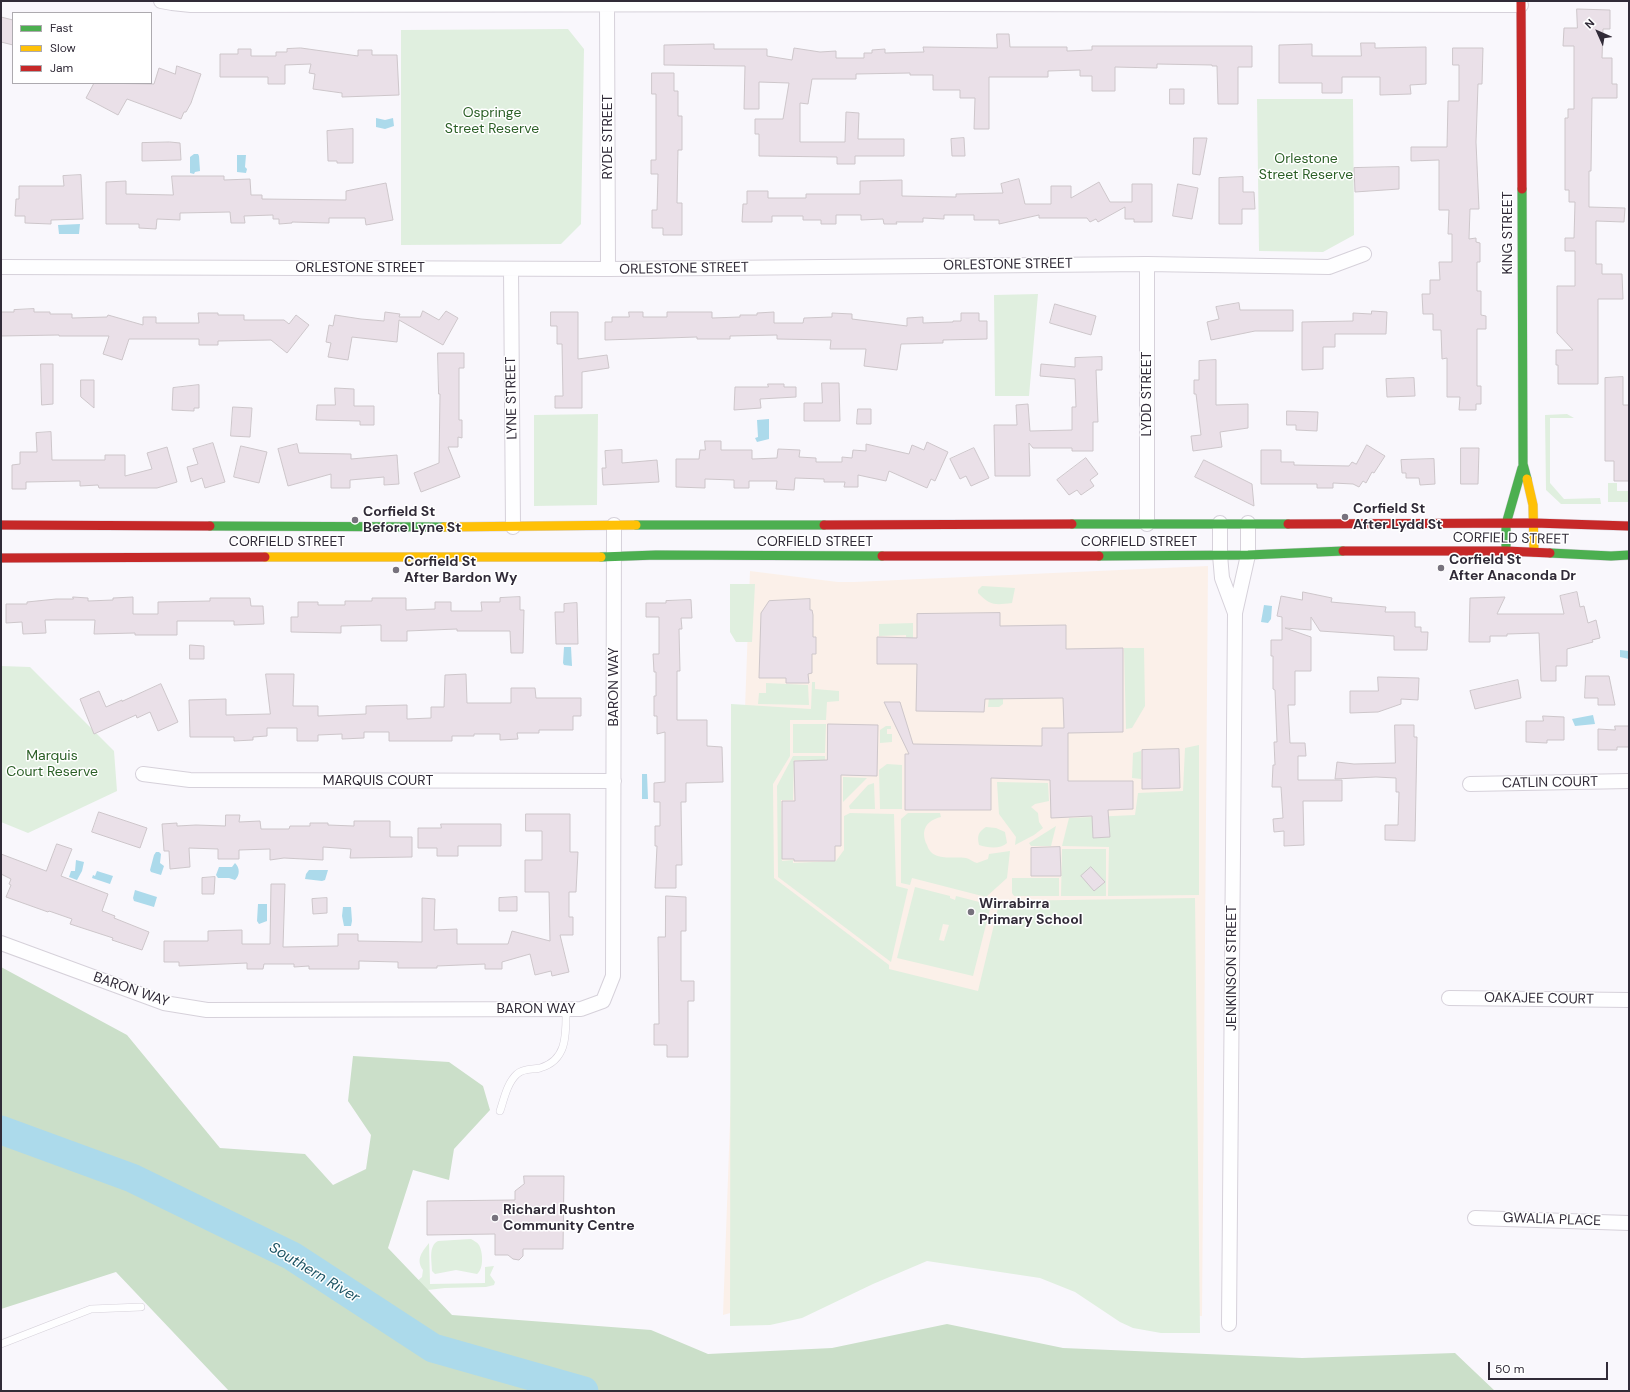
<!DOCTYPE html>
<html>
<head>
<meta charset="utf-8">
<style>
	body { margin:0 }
	#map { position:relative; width:1630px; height:1392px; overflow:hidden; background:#f9f7fc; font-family:"DM Sans",sans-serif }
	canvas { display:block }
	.frame { position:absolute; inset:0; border:2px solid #312b38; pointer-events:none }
	.legend { position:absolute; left:12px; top:12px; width:140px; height:72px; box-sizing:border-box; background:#fff; border:1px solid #adaaaf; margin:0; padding:5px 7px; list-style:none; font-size:12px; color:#312b38 }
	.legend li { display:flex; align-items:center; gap:8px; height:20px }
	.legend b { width:20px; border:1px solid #adaaaf }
	.north { position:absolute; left:1578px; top:12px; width:40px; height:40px; -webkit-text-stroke:3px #fff; paint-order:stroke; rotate:315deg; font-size:11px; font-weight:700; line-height:16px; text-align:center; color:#312b38 }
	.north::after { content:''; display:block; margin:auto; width:14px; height:18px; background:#312b38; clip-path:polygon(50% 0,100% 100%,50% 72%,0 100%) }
	.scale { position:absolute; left:1488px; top:1362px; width:120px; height:18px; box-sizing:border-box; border:2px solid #312b38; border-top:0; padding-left:5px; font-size:12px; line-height:14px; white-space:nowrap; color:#312b38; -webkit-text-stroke:3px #fff; paint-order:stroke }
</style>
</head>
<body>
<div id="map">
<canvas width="1630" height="1392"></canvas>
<div class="frame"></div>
<ul class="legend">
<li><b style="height:5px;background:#4caf50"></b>Fast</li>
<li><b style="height:5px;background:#ffc107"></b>Slow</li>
<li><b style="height:5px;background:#c62828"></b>Jam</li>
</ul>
<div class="north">N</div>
<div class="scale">50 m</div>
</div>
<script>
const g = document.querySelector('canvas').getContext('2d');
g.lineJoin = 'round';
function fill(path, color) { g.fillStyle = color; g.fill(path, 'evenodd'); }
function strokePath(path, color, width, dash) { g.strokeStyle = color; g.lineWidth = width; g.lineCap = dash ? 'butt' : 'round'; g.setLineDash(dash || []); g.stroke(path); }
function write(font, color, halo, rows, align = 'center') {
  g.font = font + ' "DM Sans",sans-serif'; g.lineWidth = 3; g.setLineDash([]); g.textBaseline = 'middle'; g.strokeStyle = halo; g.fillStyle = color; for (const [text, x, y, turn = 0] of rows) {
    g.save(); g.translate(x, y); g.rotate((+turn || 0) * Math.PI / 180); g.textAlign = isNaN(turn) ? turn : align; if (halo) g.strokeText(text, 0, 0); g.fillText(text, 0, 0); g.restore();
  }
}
const education = new Path2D(`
	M1208,566L1202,1316H1150L960,1242L803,1293L723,1315L750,571L838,582H854Z`);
const green = new Path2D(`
	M568,29L584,49L581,224L561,244L401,245V30Z
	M1257,99H1353L1354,235L1323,252L1259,251Z
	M1038,294L1029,396H995L994,295Z
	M598,414L597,505L534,506V415Z
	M1567,414L1574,418H1550V483L1564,499L1600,498L1601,504H1561L1546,490L1545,415Z
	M1608,483H1617V491H1629V502H1608Z
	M730,584H755L752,642H736L730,632Z
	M982,586L1015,588L1012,603C995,605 991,606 978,593V590Z
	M913,623V646H907L906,635L879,636V624Z
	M1124,648H1144L1145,706L1132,728L1126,729Z
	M1,666L30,667L114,751L117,791L28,833L1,822Z
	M1003,675V704L999,707H988L989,697Z
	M812,682H815V689L839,691V701L827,702L826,720H790V756L773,784L774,878L889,965V969L978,991L999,904L1003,901L1195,898L1200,1333H1161L1133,1328L1120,1322L1075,1292L1040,1278L927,1261L873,1284L802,1318L770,1325L730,1326L731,704L811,709Z
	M766,683L808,685L809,705L758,704L759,693H766Z
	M793,724H826L825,753H793Z
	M886,726H891V729H887V734H892V742L880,743V730Z
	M1199,745V895L1108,896L1109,847L1062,846L1069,818L1135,815L1138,793L1183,791L1185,748Z
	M1141,751V779L1132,778L1133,753Z
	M793,756H825L826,776H817L816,760H794L793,800H781L782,861L793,860V863L836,861L844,850V816L850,813L894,814L896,886L908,889L891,962L778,877L777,786Z
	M887,764L902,765V809H880L879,770Z
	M843,777L867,778L843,802Z
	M997,782L1048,783L1049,801L1035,804L1031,807L1038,813L1039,822L1043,828L1034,835L1015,845L1016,837L999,814Z
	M874,783L875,809H850L849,806L868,785Z
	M908,813H940L941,817C933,819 925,823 924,833C924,837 925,842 927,845C932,862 953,856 966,858C970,859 973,862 977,863L988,859L989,854L1010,851L1007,878L986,897L912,878L910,885L901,883V819Z
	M1056,826L1051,846H1031L1029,843Z
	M986,827L996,828L1005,832L1007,843C1001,849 988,848 979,845C977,836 978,832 986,827Z
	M1062,849H1106V896H1061Z
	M1012,878H1059V896H1014L1012,893Z
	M915,887L950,896V898L955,900L956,896L991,905L973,976L897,958ZM943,924L949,925L944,941L939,940Z
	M471,1239C474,1241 477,1242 479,1245C483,1252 484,1269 477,1274L456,1270L435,1274L432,1271C432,1261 428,1246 438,1241Z
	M429,1243L430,1284L485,1283V1267L494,1266L490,1275L495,1282L494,1285L486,1287L445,1288L419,1291L416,1282L422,1277L423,1270C415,1259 423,1251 429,1243Z`);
const forest = new Path2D(`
	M1,967L127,1035L220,1148L305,1154L333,1185L366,1169L371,1135L348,1101L353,1056L449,1062L483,1086L490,1110L454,1149L449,1180L413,1170L388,1248L452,1315L651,1330L708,1354L832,1348L947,1324L1063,1348L1302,1358L1455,1353L1495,1391H229L116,1272L1,1309Z`);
const water = new Path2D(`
	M376,118L385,120L393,118L394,126L385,129L376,127Z
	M194,154H198L199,156L200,171L195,172L194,174L190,173V157Z
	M237,155H246L245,167L247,169L246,173L237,172Z
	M80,224L79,234H59L58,225Z
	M769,419V439L757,442L755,438L758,437L757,420Z
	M1264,605L1272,606L1271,619L1268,623L1261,622Z
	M564,647H571L572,666L564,665L563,663Z
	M1620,650L1629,651V659L1620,657Z
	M1593,715L1595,724L1575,726L1572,719Z
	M642,774H647L648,799H642Z
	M156,852H159L161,854L160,863L164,866L161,875L151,872L150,870L154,855Z
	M76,860L84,862L82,871L77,880L69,877L71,871H75Z
	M235,863C240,868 240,875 235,880L229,878H218L216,875L219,867H232Z
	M309,870H328L325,880L322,881L305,879L306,874Z
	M97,871L113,876L110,884L92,878L93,875L95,876Z
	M135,890L157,897L154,907L134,901L133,898Z
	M258,904H267V921L259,924L257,921Z
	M343,907H351L352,921L351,926H344L342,916Z`);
const river = new Path2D(`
	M1,1130L132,1178L292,1256L433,1348L584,1391`);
const building = new Path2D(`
	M1577,9L1610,10V29H1603L1602,58H1612V84H1617V98H1592L1591,171H1589V207L1625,208L1624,222L1596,221V264H1602V274H1622L1623,299H1598V384H1558V365H1556V350H1573L1557,333V286H1575V251H1565V238H1574L1575,202H1569V190H1565V118H1568V109H1574V46H1563L1564,28H1577Z
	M1,17L13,20V45L1,42Z
	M997,34H1009L1010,47H1067V51L1092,50V46H1252V67H1238V104H1218L1217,66H1212V65L1157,64V68L1115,67V91H1092V76H1080V70L1048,71V77H989V129H974L975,98H960V90H933V75H910V73L856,74V79H812L808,104L800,103V142H845L846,112L859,113L858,139H904V156H855V164H837V157L759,156V134H755V119H783L789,83L759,82V109H744L745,66L664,65V45L714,44V49H767V56L792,60L794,48L820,52L836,51V58H864V53H872V50L885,49V53L924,52L923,47L997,48Z
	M1361,43H1375V48L1426,47V84L1410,85L1411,94L1380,95V77H1342V93H1322V83H1279V45L1312,44V56H1361Z
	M301,48L358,56V50H372V55H397L399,95L342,97V93L313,89L315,74L309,73L311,64L285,65V84H268V77H220V54H238V49H251V56H276V52H287V49Z
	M1453,48H1483L1482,84H1478L1476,142L1479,209H1470L1469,239L1476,238V242L1480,243V262H1477V291H1481V315L1486,316V329H1477V386H1481V404H1476V410H1459L1460,397H1447V358L1442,359L1441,330H1433V314H1423L1422,294H1430V280H1440L1439,262H1452V234H1448L1449,210H1439V160L1411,161V147H1447L1448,101H1459V65H1453Z
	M177,66L201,74L191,103L186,112H184L181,119L127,99L118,115L86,98L94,83L154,84L159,68L175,74Z
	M652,73H674V91H678V116H682V150H678L677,203H682V235H663V228H652V210H657L658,174H651V160H656V94H652Z
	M1170,89H1184V104H1170Z
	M353,129V163H337V161H328L327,131Z
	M964,138L965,156H952L951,139Z
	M1194,138H1207L1200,175L1193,174Z
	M170,142L180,143L181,160L142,161V143Z
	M1399,167V189L1355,192L1354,168Z
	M81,175L83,219L51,220V224L25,223V216H15L16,199H19V186H64L63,176Z
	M172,176H224V180L250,179L251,195H262V199L346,200V191L386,183L393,220L366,225L365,218H329V223L292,222V223L279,224V219H273V215L244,216L245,223H231L230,212L180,213V220L157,219L156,229L139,228V224H106V182L126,181V194L173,195Z
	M1243,177V192H1254L1255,209H1242V224H1219V178Z
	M1019,179L1025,204H1051V186H1071V198L1099,182L1110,202H1132V184H1152V222H1134V219H1125V207L1098,222L1096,219L1090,222L1087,218H1039V215L999,224V220H974V215H944V219L923,218V222H896L897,224H884L883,219L861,220V215H836V224H821V220H803V216H772V222H742L743,204H747V191H768V198H806V194H860V181L902,180V196L956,197V194L1003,193L1001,184Z
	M1178,184L1198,188L1192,219L1173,216Z
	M1239,303L1240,310H1293V331H1255L1211,340L1207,322L1219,319L1216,307Z
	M1055,304L1096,316L1091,335L1050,323Z
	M34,309V312H50V314H72V318L107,317L108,315L143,325V317H156V323H199L198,313H218V315H244V320H284L289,324L296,315L309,325L287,353L271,340L218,341V345H199V339H129L122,360L103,354L109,336H59V335L1,336V312H14V310Z
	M423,311L439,320L446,311L458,318L443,345L399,320L397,342L352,337L348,360L328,357L331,343L326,342L329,325L333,326L335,315L361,319L384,321L385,312L400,314L399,317H420Z
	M1372,311L1387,312L1386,334H1335V347H1323V369L1302,370V322L1353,321V313L1371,314Z
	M551,312H578V359L607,355L609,368L582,372V408H555V396H563L562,344H557V326H551Z
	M629,312H643V317H667V312H712V318L740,317V315H757V313L774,312V323H803L804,318L832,317V313L852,314V319L907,326V318L923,317V323L953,322V321H961V313H979V321H987V339L943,340V343L901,344L897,370L864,366L866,349H830L831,340L777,339V335L730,336V339H697V337L605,340V322H612V317H629Z
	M438,353H464V368H459V420H462V438L458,437V447H448L460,477L421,492L414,473L439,463L440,394H439Z
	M1102,357V370H1096L1098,422H1093V451H1072V448H1033L1029,443L1030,476H995L994,425H1017L1016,405L1028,404L1030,431L1072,430V407H1076L1075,379L1040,376L1041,364L1075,367V358Z
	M1216,360V405L1248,404V428L1220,432L1222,447L1193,451L1191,436L1201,435L1196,394H1194V380H1199V361Z
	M41,364H53V404L42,405Z
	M1623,377V405H1629V481H1614V461H1605V378Z
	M1414,378L1415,396L1387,397L1386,379Z
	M81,380H94V408L81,397Z
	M822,383H839L840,421H804V403H822Z
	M768,384H784V387H796V397L760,399L761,408L734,410L735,387H768Z
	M199,385V408H194V411L172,410L173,388Z
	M335,388L354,389V406H374V425H360V421L316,420L317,405H335Z
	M233,407L252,408L250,437L231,436Z
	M858,409H871V424H857Z
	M1287,411L1318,412L1317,431L1296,430V425H1287Z
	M51,432L52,460H105V455H125V476L152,469L147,453L167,447L177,482L157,488H99L98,485L80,486V481L26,482V489H12V465L20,464V452H37L36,433Z
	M705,441H721V450H752V459L777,458L778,449L800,450L799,457L816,458V462H842V457L852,458L853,450L866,451V444L909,454L912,445L924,450L927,442L948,452L935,481L931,479L927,488L889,471L886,481L858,475V487H844L845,482H824V479L795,478L794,490L776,489L777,481H749V488H734V480L705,479V488L676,487V459H699L700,450H705Z
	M213,443L225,482L205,488L202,478L191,482L187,467L198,464L193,449Z
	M297,444L299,453L351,454V459L397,455L399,484L384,485V477L350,480V488H331V474L288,486L278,449Z
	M1367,445L1385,456L1374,473L1372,472L1366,483L1363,481L1359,487L1353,484L1333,483V488H1317V484H1261V450H1281V462H1294V465L1349,466L1352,462L1356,464Z
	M241,446L267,452L259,483L234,477Z
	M974,448L989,478L971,486L966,476L960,479L950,459Z
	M1461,448H1479L1478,484H1461Z
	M622,450V463L657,460L659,482L603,485L602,468H606L605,451Z
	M1086,458L1098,474L1090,480L1094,486L1081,495L1077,490L1069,495L1057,480Z
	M1434,459L1435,484L1420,485L1419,478H1406V473H1402L1401,460Z
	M1204,460L1252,484L1254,506L1195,477Z
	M1303,592L1332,598L1331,602L1386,607L1385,612H1415V627H1421V632H1428L1427,650H1394V636L1320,631L1311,617V630L1285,628L1311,637V671H1295V705H1288L1290,743H1305L1306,756H1298V780H1342V801H1303L1304,845L1284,846V831L1274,832L1273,819L1283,818L1281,787H1272L1273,765H1275L1274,742H1277L1275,690L1273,689V656H1271V640H1282V617L1277,616L1281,596L1302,600Z
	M1577,592L1580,607L1584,606L1588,623L1596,620L1600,638L1592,640L1593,642L1567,649V666H1556V681H1541L1539,633L1507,634V636H1490V642H1469L1470,598L1505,597L1497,614H1564L1560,596Z
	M73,597L88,598V601L113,600V598L133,597V614H158V602L210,601V598H250L251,606H263L264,624L234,625V621H177V635H135V633L94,634L95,620H45L46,633L23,634L22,622L6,623V604H27V602L56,599H73Z
	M520,597V610H524L523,653H511L510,631H457V629L407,631V641H381V625L341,626V633L291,632V617H298V602H318V605H345V601H372V598H406V610L435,609V602H451V611H482L481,602H500V598Z
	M810,599V610H812L813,615V637H816V654H812V673L808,674L809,683H786V678H759L761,613L769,601Z
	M691,600L692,618H681L682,629H679L680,671H677V720H707V746L722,747L723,782L686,783V802H681L682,865H676V888H655L657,846H655V826H660V802H654V783L665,782V732L657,734V716H654V696H656V672H654L653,654H659V617H646V603H666V601Z
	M577,603L578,644H556L555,612H564V604Z
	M1000,613V626L1066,625V649L1123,648V732L1068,733V781H1133V809L1108,810L1110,837L1093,838L1092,816L1051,818L1050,780L991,778V810H905V754H909L884,702H900L913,744L1042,746V728H1064L1063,698L985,699L984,712L916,711L917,664H877V637L917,638V614Z
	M190,645L204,646V659H190Z
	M266,674H294L293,706H318V716L366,714V706L407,705V719L431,718V707H444L445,675L466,674L467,703H511V688H535L536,698H581V716H573V730H539V733H517L518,739L500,740V734H474V736H452V741H389V732H364V738L342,739V734L318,735V741H297V728H267V736L253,737V740L234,741V737H190L189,700L226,699V715L270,714Z
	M1586,676H1609L1615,705H1598V698H1585Z
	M1378,677L1419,678L1418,700L1401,699V704L1378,712L1350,713V691H1378Z
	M1518,680L1521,698L1475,709L1470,691Z
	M161,684L178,722L158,731L150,712L137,718L136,715L94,734L80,699L99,691L106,707L122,700V701Z
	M1543,716L1564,717V740H1547V743L1526,742V721H1543Z
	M828,724L878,725L877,776L841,775V846H835V861H794V859H782V801H795L794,761L827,760Z
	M1395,725H1414V737H1417L1415,841L1385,840V825H1398L1399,792H1396V778L1376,777L1335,779L1337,762L1354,764L1395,763Z
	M1615,726H1629V747H1617V750H1598V729L1615,730Z
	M1179,749L1180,788L1142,789V750Z
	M99,812L147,828L140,848L92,832Z
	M526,814H570V852H578L576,892H569V917H573V935H560L569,972L552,976L551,971L535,975L530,954L502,962V969H485V964L437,966V968H398V962L359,961V969H309V966L294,967V964H264L263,969H247V963L179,966V962H164V941H208V931L242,930V944H270L271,884H285L283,947L338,946V934H358V941L422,942V898L435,899L434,930L457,929V944H508L512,931L550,941L549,892H525V860H542V831H526Z
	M226,815H240L239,822L260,821L261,829H289L290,826H310V823H328V825L354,826V821H390V837H412V857L350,858L351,849L323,847V860L284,858L270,860V849L239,850V859H218V849L189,848L190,867L170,869L169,851H164L162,824L177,823V826L196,825L225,826Z
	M441,824H501V846H458V856H437V848H418V828H441Z
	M57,844L72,849L61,876L108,894L102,911L115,916L114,918L149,932L142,950L112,940L113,938L70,924L72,919L49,911L48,912L6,897L11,885L9,884L11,879L1,874V854L46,871Z
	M1060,847L1061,876H1031V848Z
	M1091,867L1105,882L1094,891L1081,876Z
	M215,877L214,894H202V878Z
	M666,896L686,897V931H681V981H694V1001H688V1057H667V1045H654V1024H659L658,937H665Z
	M517,897V911H499V898Z
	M327,898V913L313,914L312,899Z
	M524,1176H564L563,1249H523V1256L519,1260L513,1259L508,1255H495V1234L427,1235V1201L515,1200V1191L524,1184Z`);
const lane = new Path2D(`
	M500,1111C504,1099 507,1083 517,1074C524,1068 532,1070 540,1068C568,1060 566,1033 566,1009
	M1,1344L91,1309L141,1307`);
const street = new Path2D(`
	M161,1L172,3L191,5L929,4L1521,5
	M607,4L608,269
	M1147,264V524
	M1,267L608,269L1147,264L1329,267L1364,254
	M511,269L513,527
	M1220,523V555L1222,578L1235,613
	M143,774L190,780L614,781
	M1470,784L1629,781
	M1,943L164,1003L207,1010L581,1009L603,1001L613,976L614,525
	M1449,998L1629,1000
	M1475,1218L1629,1223
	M1229,1324L1235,613L1248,555V523`);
const fast = new Path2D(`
	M1522,189L1523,464L1527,479
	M1072,524H1288
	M636,525H824
	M210,526L444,527
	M1506,551V524L1522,468
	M1550,553L1611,556L1629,555
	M1099,556L1248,555L1343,551
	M601,557L656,555L882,556`);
const slow = new Path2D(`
	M1527,479L1533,505L1534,552
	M444,527L636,525
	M265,557H601`);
const jam = new Path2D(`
	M1521,1L1522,189
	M1288,524L1534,523L1629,526
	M1,525L210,526
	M824,525L1072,524
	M1343,551H1506L1550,553
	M882,556H1099
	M1,558L265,557`);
const markers = [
	[1345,517,4,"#77727d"],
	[355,520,4,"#77727d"],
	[1441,568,4,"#77727d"],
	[396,570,4,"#77727d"],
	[971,912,4,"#77727d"],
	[495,1218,4,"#77727d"]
];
const parkNames = [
	["Ospringe",492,113],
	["Street Reserve",492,129],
	["Orlestone",1306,159],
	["Street Reserve",1306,175],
	["Marquis",52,756],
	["Court Reserve",52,772]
];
const streetNames = [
	["RYDE STREET",608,137,-90],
	["KING STREET",1508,233,-90],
	["ORLESTONE STREET",1008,265,-1],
	["ORLESTONE STREET",360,268],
	["ORLESTONE STREET",684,269,-1],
	["LYDD STREET",1147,394,-90],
	["LYNE STREET",512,398,-91],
	["CORFIELD STREET",1511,539,1],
	["CORFIELD STREET",287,542],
	["CORFIELD STREET",815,542],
	["CORFIELD STREET",1139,542],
	["BARON WAY",614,687,-90],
	["MARQUIS COURT",378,781],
	["CATLIN COURT",1550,783,-1],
	["JENKINSON STREET",1232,968,-90],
	["BARON WAY",131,990,19],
	["OAKAJEE COURT",1539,999,1],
	["BARON WAY",536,1009],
	["GWALIA PLACE",1552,1220,2]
];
const poiNames = [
	["Corfield St",1353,509],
	["After Lydd St",1353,525],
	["Corfield St",363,512],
	["Before Lyne St",363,528],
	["Corfield St",1449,560],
	["After Anaconda Dr",1449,576],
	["Corfield St",404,562],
	["After Bardon Wy",404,578],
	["Wirrabirra",979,904],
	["Primary School",979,920],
	["Richard Rushton",503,1210],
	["Community Centre",503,1226]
];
const waterNames = [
	["Southern River",314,1273,31]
];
fill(education, '#fbf0e9');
fill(green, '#e0efdf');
fill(forest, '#cbdfc9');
fill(water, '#acdaeb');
strokePath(river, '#acdaeb', 29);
fill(building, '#eae0e8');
strokePath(building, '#cdc6ca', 1);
strokePath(lane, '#d6d1da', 8);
strokePath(street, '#d6d1da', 16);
strokePath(fast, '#d6d1da', 10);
strokePath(slow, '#d6d1da', 10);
strokePath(jam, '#d6d1da', 10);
strokePath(lane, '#fefeff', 7);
strokePath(street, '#fefeff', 14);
strokePath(fast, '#4caf50', 9);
strokePath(slow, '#ffc107', 9);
strokePath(jam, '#c62828', 9);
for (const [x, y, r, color] of markers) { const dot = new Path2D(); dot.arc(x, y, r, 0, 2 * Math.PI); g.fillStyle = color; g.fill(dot); strokePath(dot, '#fff', 1.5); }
write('14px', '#2b5f26', '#fff', parkNames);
write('14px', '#312b38', '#fff', streetNames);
write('bold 14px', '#312b38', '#fff', poiNames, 'left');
write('italic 15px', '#1d5464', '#fff', waterNames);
</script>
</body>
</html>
